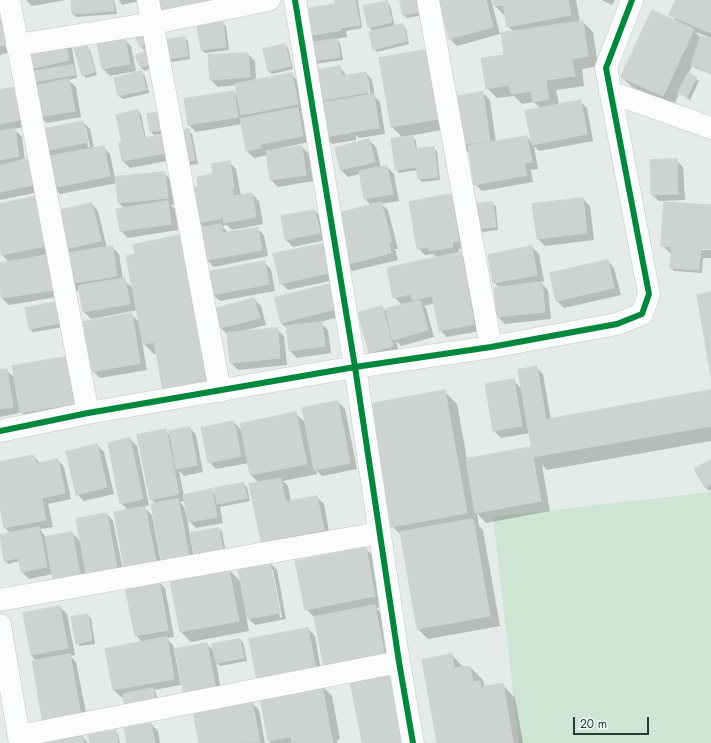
<!DOCTYPE html>
<html>
<head>
<meta charset="utf-8">
<style>
	body { margin:0 }
	#map { position:relative; width:711px; height:743px; overflow:hidden; background:#e5ebe8; font-family:Jost,sans-serif }
	canvas { display:block }
	.scale { position:absolute; left:573px; top:717px; width:76px; height:18px; box-sizing:border-box; border:2px solid #233e36; border-top:0; padding-left:5px; font-size:12px; line-height:14px; white-space:nowrap; color:#233e36; -webkit-text-stroke:3px #f3f9f6; paint-order:stroke }
</style>
</head>
<body>
<div id="map">
<canvas width="711" height="743"></canvas>
<div class="scale">20 m</div>
</div>
<script>
const g = document.querySelector('canvas').getContext('2d');
g.lineJoin = 'round';
function fill(path, color) { g.fillStyle = color; g.fill(path, 'evenodd'); }
function strokePath(path, color, width, dash) { g.strokeStyle = color; g.lineWidth = width; g.lineCap = dash ? 'butt' : 'round'; g.setLineDash(dash || []); g.stroke(path); }
const green = new Path2D(`
	M711,492V743H519L493,517Z`);
const shadow = new Path2D(`
	M26,0H66L32,6Z
	M93,0H114L117,14L76,17L73,14Z
	M119,0H144L122,5Z
	M336,0H358L362,28L346,31L347,37L336,39L340,43L343,60L315,64L305,37L337,4Z
	M401,0L423,15L407,18L404,15Z
	M440,0H491L500,34L457,46L450,39Z
	M494,0H576L580,22H583L593,32L598,66L582,69L584,86L556,90L559,105L580,101L587,108L593,141L539,151L534,146L538,169L531,170L533,182L482,191L475,184L470,152H466L459,145L483,93L490,100L496,142L527,137L532,142L541,109L534,102L522,104L514,96L497,98L487,88L505,55L514,32L508,26L505,16L495,6Z
	M602,0H615L612,5Z
	M677,0H711V38L695,32L701,38L711,40V74L695,68L692,66L688,74L699,81L690,100L679,93L674,106L632,87L622,77L678,23L671,15Z
	M387,2L390,5L395,27L402,25L406,29L409,44L377,52L374,49L373,32L369,27Z
	M0,20L7,27L13,51L0,55Z
	M222,23L226,26L229,50L205,53L202,50L198,26Z
	M147,34L154,46L144,50L141,47Z
	M184,38L188,41L190,59L172,62L169,59Z
	M124,39L131,46L136,71L110,76L103,69Z
	M65,42L72,48L77,78L68,80L76,87L81,117L47,123L40,116L30,68Z
	M285,45L288,48L293,69L272,74L268,71Z
	M86,47L90,50L97,75L86,78L83,75Z
	M148,50L157,65L145,71L141,68Z
	M248,54L255,61L256,81L291,74L298,81L304,111H300L304,116L309,142L276,149V151L302,147L309,154L313,181L278,187L271,180L267,155L254,158L247,151L242,124L196,132L189,125L234,92L238,97L236,85L218,87L211,80Z
	M380,59L436,62L448,129L402,137L392,127Z
	M340,67L347,76L366,73L372,80L375,97L380,102L385,134L359,138L356,135V140L332,144L325,137L314,101ZM366,79H368L371,97H369Z
	M142,73L145,76L149,93L123,99L119,96L115,79Z
	M0,91L30,126L14,129L22,137L25,161L34,167L39,192L0,200Z
	M138,111L141,114L146,139L162,136L172,160L130,168L123,161L120,144L124,143L123,142Z
	M148,115L167,133L154,135L151,132Z
	M83,122L90,129L94,148L103,147L110,154L115,178L164,173L171,180L174,205H171L175,209L178,230L128,238L121,231L118,210L125,209L119,203L117,183L60,194L53,187L52,157L46,151ZM84,128H86L90,147H88Z
	M189,131L192,134L198,164L190,165L187,162Z
	M413,137L416,141L417,150L433,148L437,151L440,180L422,182L419,179L418,170L399,173L396,169Z
	M369,140L376,147L381,168L387,167L394,174L399,201L381,204L388,210L398,249H395L398,260L352,271L345,264L372,206L365,199L360,174L348,177L341,170L336,149Z
	M676,160L683,167L685,200L659,201L652,195Z
	M229,162L236,169L241,196L252,194L259,201L263,224L232,230L227,225L222,226L228,233L257,228L264,235L268,256L214,267L207,260L205,228L198,222L199,187Z
	M451,196L458,202L465,248L459,249V254L468,260L480,331L447,337L440,330L435,303L424,306L426,308L434,337L401,346L396,341L399,353L376,359L370,352L382,308L387,313L402,305L394,297L438,258L433,254L425,255L418,248Z
	M37,198L53,253L34,257L35,258L63,296L9,305L2,298L0,285V264L9,262L2,255L0,246V205Z
	M583,199L590,206L594,240L545,246L538,239L534,205Z
	M492,203L496,206L498,230L483,232L479,229Z
	M92,204L98,211L107,248L112,247L119,254L123,280L133,288L179,237L190,247L218,391L175,400L157,354H154L142,342L147,370L100,378L93,371L131,314L140,323L138,310L91,319L84,312L80,290L76,291L69,284L62,250ZM181,247L210,386H208Z
	M711,206V248L699,247L701,250H711V258H703L702,273L674,271L671,268L672,255L662,245Z
	M315,211L322,218L326,240L293,247L286,240Z
	M322,245L329,252L335,280L288,290L281,283Z
	M532,247L539,254L544,281L540,282L548,290L551,319L505,324L498,317L495,289H500L494,282Z
	M608,261L614,268L621,295L564,308L557,301Z
	M264,262L271,269L275,291L220,301L213,295Z
	M330,285L337,292L343,316L320,322L328,330L331,353L297,358L290,351L288,329L281,323Z
	M254,299L261,306L266,325L239,332L277,329L284,336L287,365L238,370L231,363L228,335L221,328Z
	M57,303L64,327L33,332L30,329L26,308Z
	M70,357L85,409L28,419L19,410V413L0,417V369V371L6,370L15,378Z
	M536,367L543,374L551,420L711,391V441L547,470L542,465L550,511L486,523L477,513L479,526L483,530L500,626L428,639L418,629L401,535L392,526L444,391L457,404L467,459L531,448L532,450L530,433L501,438L494,431L513,380L522,389Z
	M338,402L345,409L357,469L322,476L316,470L317,474L283,481L288,486L291,502L317,497L324,504L330,537L269,549L262,542L251,484L259,483L251,475L249,463L216,469L209,462L234,422L242,431L296,414L306,423Z
	M190,428L196,435L203,472L184,476L179,471L184,496L211,490L217,496L243,484L247,487L250,501L220,507L223,523L196,528L187,519L195,563L170,567L156,504L151,499L165,430L171,436ZM185,501L188,516H186L184,507L180,502Z
	M130,439L137,446L149,505L144,507L152,515L162,568L132,574L129,511L121,503Z
	M97,445L104,452L114,494L84,501L77,494Z
	M33,456L40,463L58,460L64,467L71,499L48,504L53,527L40,529L46,538L72,533L81,542L107,514L113,521L124,575L94,581L85,571L87,582L53,574L29,579L22,572L20,561L8,564L5,560L11,534L5,528L0,502V463Z
	M711,461V489L709,491L705,487Z
	M219,529L222,532L226,553L199,558Z
	M365,548L376,559L385,606L376,608L385,617L394,666L316,619L306,609Z
	M270,563L277,570L286,619L255,625L246,616L249,631L191,642L181,632L229,570L241,582ZM271,570H273L282,617L280,618Z
	M158,581L165,588L174,637L166,638L173,645L181,685L154,690L156,693L159,706L121,697L114,690L143,643L136,635Z
	M60,607L67,614L75,655L70,656L76,662L88,723L31,655Z
	M87,615L91,618L95,644L80,646L77,643Z
	M308,629L315,636L322,676L250,640Z
	M240,640L243,643L247,661L220,666L216,662L222,696L185,695L207,644L214,651Z
	M452,655L464,668L470,667L483,680L485,688L502,684L515,698L523,743H438Z
	M389,675L396,682L407,743H363Z
	M322,686L332,696L340,739L337,740L338,743H271L269,741Z
	M252,703L259,710L265,743H200L194,714Z
	M151,724L158,731L160,743H128Z
	M115,731L118,734L120,743H91Z
	M82,736L88,743H48Z`);
const building = new Path2D(`
	M82,0H113L114,11L72,14L71,1Z
	M156,0H237L159,14Z
	M335,0H355L360,25L340,28Z
	M400,0H418L421,12L403,15Z
	M439,0H486L493,27L449,39Z
	M493,0H568L571,15L507,27L503,5L494,6Z
	M676,0H711V33L669,15Z
	M387,1L392,22L368,28L363,6Z
	M336,4L341,30L304,37L299,10Z
	M652,10L694,29L663,96L621,77Z
	M0,19L7,45L0,46Z
	M583,21L588,56L572,59L575,76L546,80L549,99L533,102L531,91L511,94L509,85L486,89L481,58L504,55L501,33Z
	M223,22L226,47L201,50L197,25Z
	M403,24L407,41L373,50L369,32Z
	M147,33L151,43L140,47L136,37Z
	M701,36L711,39V73L691,65Z
	M185,37L188,56L168,59L165,40Z
	M125,38L130,64L102,69L97,44Z
	M337,39L340,57L311,61L308,43Z
	M65,40L69,60L29,69L25,49Z
	M285,44L291,66L268,71L263,49Z
	M87,46L95,72L82,76L74,49Z
	M149,49L155,62L141,68L135,56Z
	M426,50L438,119L391,127L379,58Z
	M248,53L250,77L210,80L208,55Z
	M73,65L75,75L32,82L30,72Z
	M340,66L342,76L366,72L369,92L313,102L308,72Z
	M142,71L146,90L118,96L114,78Z
	M292,73L298,104L241,115L235,84Z
	M688,73L697,77L687,97L678,93Z
	M69,79L75,111L39,117L34,86Z
	M17,87L23,119L0,124V90Z
	M234,91L238,117L188,125L184,99Z
	M483,92L490,141L458,145L452,97Z
	M374,94L379,128L351,132L346,99Z
	M345,99L350,133L324,137L318,103Z
	M581,100L587,134L532,145L525,111Z
	M298,108L303,136L261,144V148L246,151L240,119Z
	M138,110L144,137L122,142L116,115Z
	M162,112L164,130L150,132L147,114Z
	M83,121L88,142L45,151L40,130Z
	M15,129L19,156L0,160V131Z
	M189,129L195,160L186,162L180,131Z
	M162,135L166,153L122,161L119,143Z
	M413,136L417,167L395,170L391,139Z
	M527,136L532,162L524,163L527,175L474,185L468,146Z
	M369,139L375,162L340,170L335,148Z
	M104,146L110,176L52,188L46,157Z
	M302,146L306,175L270,180L266,151Z
	M434,147L438,177L418,179L415,149Z
	M27,159L33,185L0,192V166Z
	M677,159L678,194L651,195L650,160Z
	M230,161L234,189H232L234,196L252,193L256,217L224,223L223,218L198,223L192,188L198,186L197,177L213,174L211,164Z
	M387,166L393,194L364,199L359,171Z
	M165,172L168,198L118,203L115,177Z
	M451,194L459,241L452,242L453,247L429,251V247L417,249L409,202Z
	M37,196L47,246L1,255L0,204Z
	M583,198L587,233L537,239L532,204Z
	M168,201L171,224L120,231L116,209Z
	M381,202L392,242L389,243L391,253L345,265L332,215Z
	M493,202L496,227L478,229L476,204Z
	M664,202L711,205V249L661,246Z
	M92,203L101,241L61,250L52,212Z
	M315,210L320,233L285,240L281,216Z
	M221,224L223,233L258,227L262,250L207,260L201,228Z
	M180,235L208,381L163,390L154,342L143,345L126,256L135,254L133,245Z
	M322,244L329,273L280,284L273,254Z
	M113,246L117,276L68,284L63,254Z
	M532,246L537,275L493,283L488,255Z
	M672,246L701,248L699,270L670,268Z
	M461,252L469,288L412,300L411,294L393,298L387,268Z
	M51,255L56,290L1,298L0,263Z
	M608,260L614,288L556,301L550,273Z
	M265,261L269,284L212,295L208,272Z
	M125,278L130,304L83,312L78,286Z
	M542,282L545,312L497,317L494,288Z
	M330,284L336,309L281,323L274,298Z
	M468,289L474,324L439,331L432,296Z
	M711,292V377L697,295Z
	M254,298L260,318L220,328L215,309Z
	M420,300L428,330L393,340L385,309Z
	M57,302L61,323L29,329L25,308Z
	M382,306L393,346L369,353L358,313Z
	M132,313L140,363L92,372L83,322Z
	M322,322L325,346L289,351L286,326Z
	M278,328L280,358L230,363L227,333Z
	M71,356L78,403L20,413L12,366Z
	M537,366L546,420L527,423L518,370Z
	M7,369L13,407L0,409V370Z
	M514,379L522,426L493,431L485,384Z
	M445,390L467,513L391,527L370,404Z
	M711,390V426L533,457L527,423Z
	M338,401L350,463L314,470L302,408Z
	M296,412L307,464L250,475L240,424Z
	M234,421L241,456L208,463L201,428Z
	M190,427L197,465L176,469L169,431Z
	M166,429L179,494L150,500L137,435Z
	M130,438L143,499L120,504L108,443Z
	M97,444L107,487L76,495L66,452Z
	M531,447L541,501L475,513L466,459Z
	M34,455L46,520L4,528L0,507V462Z
	M58,459L65,493L42,498L35,464Z
	M711,460V484L705,488L694,469Z
	M281,478L292,536L261,542L249,484Z
	M244,483L247,498L217,504L214,488Z
	M212,489L217,517L188,522L183,495Z
	M317,496L324,530L292,536L286,502Z
	M178,499L189,556L162,561L151,504Z
	M145,507L156,561L124,568L114,512Z
	M107,513L117,568L86,574L76,519Z
	M473,519L490,616L417,629L400,532Z
	M39,527L47,567L21,572L14,532Z
	M219,528L223,550L195,556L190,533Z
	M14,532L19,558L4,561L0,535Z
	M72,532L80,576L53,581L45,537Z
	M366,547L375,596L305,610L295,561Z
	M270,562L280,613L247,619L238,569Z
	M229,569L239,621L180,632L170,581Z
	M159,580L168,630L135,636L125,587Z
	M375,605L385,656L324,668L314,617Z
	M60,606L68,648L31,655L23,613Z
	M88,614L92,640L76,644L71,617Z
	M308,628L316,670L257,681L249,639Z
	M167,637L174,679L113,690L105,649Z
	M240,639L244,658L216,663L212,644Z
	M207,643L216,689L184,695L175,649Z
	M70,654L81,716L43,724L32,661Z
	M452,654L454,668L470,666L473,682L480,681L481,687L503,683L513,743H437L422,660Z
	M389,674L400,729L361,737L350,682Z
	M322,684L330,729L268,741L260,696Z
	M153,688L156,703L125,709L123,694Z
	M252,702L260,742L199,743L193,713Z
	M151,723L155,743H127L124,728Z
	M330,729L333,743H292L291,737Z
	M400,729L402,743H362L361,737Z
	M116,730L118,743H90L88,735Z
	M82,735L84,743H45V742Z`);
const minor = new Path2D(`
	M9,0L88,413
	M148,0L220,391
	M295,0L355,367L399,662L413,743
	M428,0L491,347
	M17,45L154,23L269,0
	M610,92L711,128
	M0,431L88,413L355,367L491,347L617,324L642,314L649,294L606,68L632,0
	M0,600L379,533
	M0,625L20,743
	M19,736L399,662`);
const cycleway = new Path2D(`
	M295,0L355,367L399,662L413,743
	M0,431L88,413L355,367L491,347L617,324L642,314L649,294L606,68L632,0`);
fill(green, '#cee4d4');
fill(shadow, '#0003');
fill(building, '#ced3d1');
strokePath(building, '#ced3d1', 1);
strokePath(minor, '#c2c8c5', 23);
strokePath(minor, '#fbfcfc', 22);
strokePath(cycleway, '#00873e', 6);
</script>
</body>
</html>
